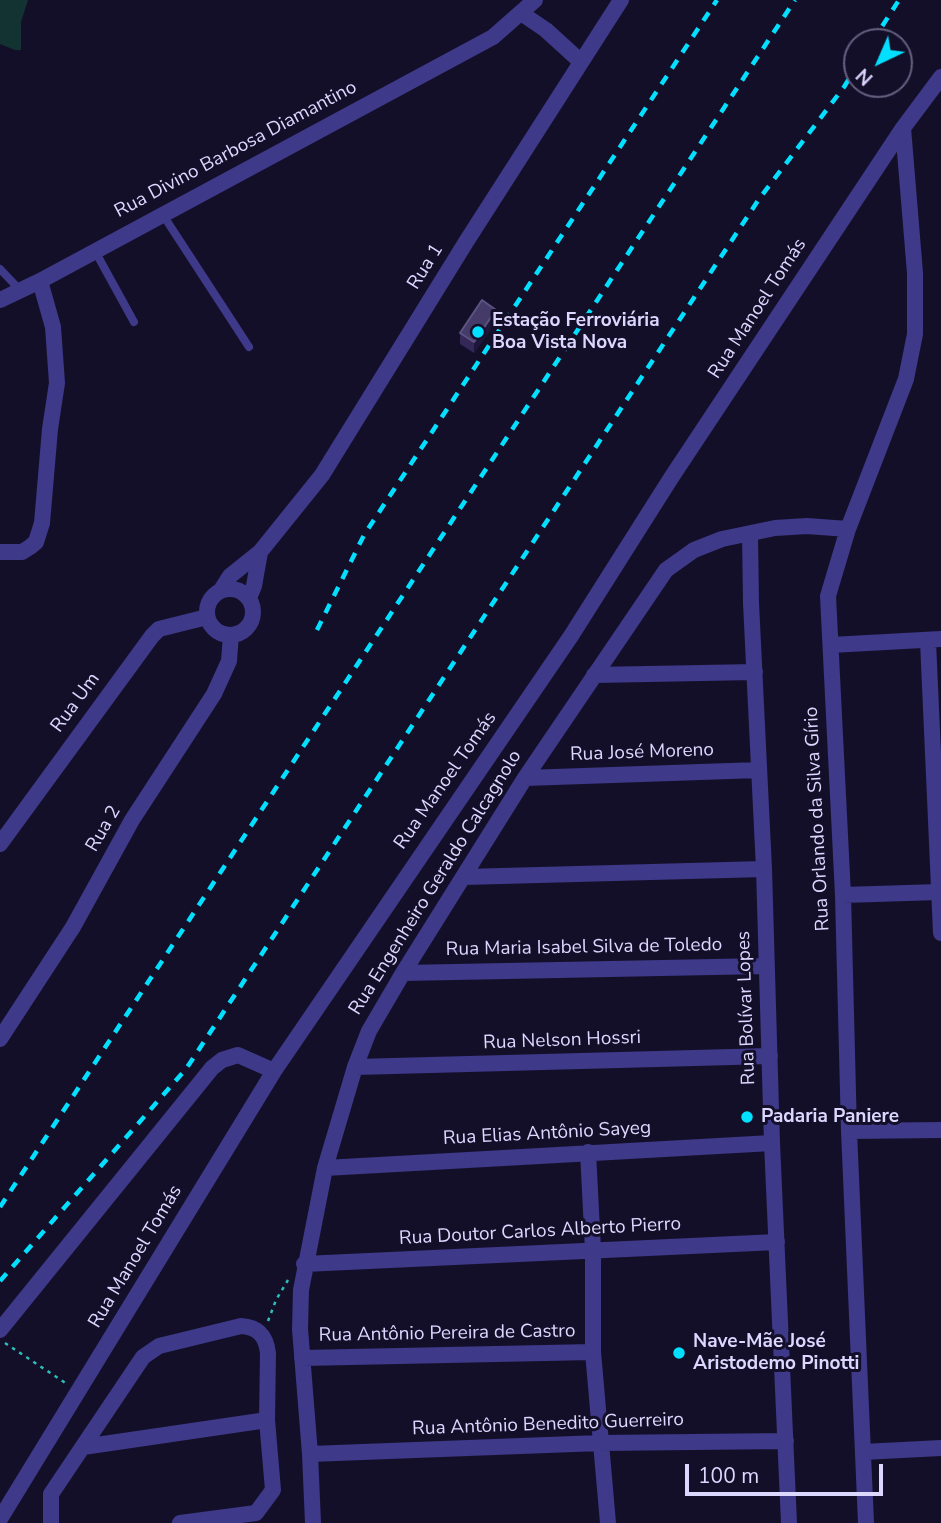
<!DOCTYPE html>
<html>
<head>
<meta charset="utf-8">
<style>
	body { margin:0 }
	#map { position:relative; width:941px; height:1523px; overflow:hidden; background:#140f29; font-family:"Nunito Sans",sans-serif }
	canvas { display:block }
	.north { position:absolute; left:843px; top:28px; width:70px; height:70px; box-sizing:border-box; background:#140f29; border:2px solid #645f7f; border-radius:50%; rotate:224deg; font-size:19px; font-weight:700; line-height:28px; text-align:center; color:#dcd7ff }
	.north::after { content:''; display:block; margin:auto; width:24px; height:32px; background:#03dfff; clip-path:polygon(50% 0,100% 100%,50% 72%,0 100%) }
	.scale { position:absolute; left:685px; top:1464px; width:198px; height:32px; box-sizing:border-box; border:4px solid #dcd7ff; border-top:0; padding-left:9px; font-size:21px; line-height:24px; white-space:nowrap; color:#dcd7ff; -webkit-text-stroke:5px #140f29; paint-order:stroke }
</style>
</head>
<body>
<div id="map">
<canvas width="941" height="1523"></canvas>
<div class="north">N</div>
<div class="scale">100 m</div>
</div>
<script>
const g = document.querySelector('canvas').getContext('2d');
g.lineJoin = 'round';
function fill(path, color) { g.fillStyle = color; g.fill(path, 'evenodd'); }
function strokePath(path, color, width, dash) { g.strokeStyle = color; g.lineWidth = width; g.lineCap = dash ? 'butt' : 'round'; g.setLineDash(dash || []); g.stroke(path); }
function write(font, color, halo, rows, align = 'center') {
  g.font = font + ' "Nunito Sans",sans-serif'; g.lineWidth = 6; g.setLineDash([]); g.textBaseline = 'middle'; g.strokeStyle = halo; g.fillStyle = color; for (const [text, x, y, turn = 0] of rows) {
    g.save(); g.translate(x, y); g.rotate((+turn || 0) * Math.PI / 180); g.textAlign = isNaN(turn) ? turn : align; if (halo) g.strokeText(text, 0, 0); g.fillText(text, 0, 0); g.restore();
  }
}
const green = new Path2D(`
	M0,0H28L21,22V50H15L0,44Z`);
const path = new Path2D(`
	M268,1321L276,1300L288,1280
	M5,1343L67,1384`);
const lane = new Path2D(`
	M163,215L249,347
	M95,251L134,322
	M0,269L20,290`);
const street = new Path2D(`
	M521,13L546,30L580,61
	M0,300L40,281L493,37L535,0
	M750,534L751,603L764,869L772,1143L789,1523
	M0,552H22L30,547L36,542L42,523L50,429L57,383L53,327L40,281
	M207 612a23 23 0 1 1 46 0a23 23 0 1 1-46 0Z
	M221,590L230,576L260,552L322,475L466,242L621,0
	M249,598L254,586L260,552
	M928,641L941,933
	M831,645L941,639
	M594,675L755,672
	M525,778L759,770
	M0,844L152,636L159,629L207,617
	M464,877L764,869
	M843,895L939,892
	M403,973L765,966
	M0,1039L73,927L132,820L214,694L229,661L231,635
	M355,1067L770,1056
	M849,1131L941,1130
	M588,1152L593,1250V1352L608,1523
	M325,1168L772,1143
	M304,1264L777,1242
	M0,1330L212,1068L222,1060L238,1055L274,1071
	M302,1358L593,1352
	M83,1447L267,1420
	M863,1452L941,1448
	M310,1454L600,1443L786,1441
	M0,1519L274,1071L571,636L671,478L903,128L941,77
	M51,1523V1494L143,1357L159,1346L241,1326C258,1327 266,1336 268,1353L267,1420L273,1490L256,1513
	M180,1523L256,1513
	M313,1523L310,1454L300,1329L301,1290L325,1168L355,1067L369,1031L403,973L525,778L666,570L694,550L722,539L775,528L807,526L848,529
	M866,1523L849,1131L843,895L828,596L848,529L906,379L915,334V273L903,128`);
const rail = new Path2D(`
	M872,42L899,0
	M317,630L364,535L717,0
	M0,1207L795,0
	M0,1281L186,1069L759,199L844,87L857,66`);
const wall = new Path2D(`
	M496,321L474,353L460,344V333Z`);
const shadedWall = new Path2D(`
	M496,310V321L474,353V342Z`);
const building = new Path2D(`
	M482,300L496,310L474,342L460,333Z`);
const markers = [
	[478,332,7,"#03dfff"],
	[747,1117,7,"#03dfff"],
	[679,1353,7,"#03dfff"]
];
const streetNames = [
	["Rua Divino Barbosa Diamantino",236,150,-28],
	["Rua 1",426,267,-58],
	["Rua Manoel Tomás",758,309,-57],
	["Rua Um",76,703,-54],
	["Rua José Moreno",642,753,-2],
	["Rua Manoel Tomás",446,781,-55],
	["Rua Orlando da Silva Gírio",818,819,-93],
	["Rua 2",104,829,-60],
	["Rua Engenheiro Geraldo Calcagnolo",436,883,-58],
	["Rua Maria Isabel Silva de Toledo",584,948,-1],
	["Rua Bolívar Lopes",747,1008,-92],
	["Rua Nelson Hossri",562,1041,-2],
	["Rua Elias Antônio Sayeg",547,1134,-3],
	["Rua Doutor Carlos Alberto Pierro",540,1232,-3],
	["Rua Manoel Tomás",136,1257,-59],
	["Rua Antônio Pereira de Castro",447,1334,-1],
	["Rua Antônio Benedito Guerreiro",548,1425,-2]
];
const poiNames = [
	["Estação Ferroviária",492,321],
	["Boa Vista Nova",492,343],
	["Padaria Paniere",761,1117],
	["Nave-Mãe José",693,1342],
	["Aristodemo Pinotti",693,1364]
];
fill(green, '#123332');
strokePath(path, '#2cbeb9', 2.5, [3.5, 5]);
strokePath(lane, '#3e3989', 8);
strokePath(street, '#3e3989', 16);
strokePath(rail, '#03dfff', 4.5, [10, 9]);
fill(wall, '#332857');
fill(shadedWall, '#1f163d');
fill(building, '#453b69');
strokePath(building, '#5d5380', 2);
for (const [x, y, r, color] of markers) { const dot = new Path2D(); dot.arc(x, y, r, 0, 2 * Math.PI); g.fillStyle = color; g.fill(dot); strokePath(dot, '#140f29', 2.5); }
write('19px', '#dcd7ff', '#140f29', streetNames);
write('bold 19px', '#dcd7ff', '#140f29', poiNames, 'left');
</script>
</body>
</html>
